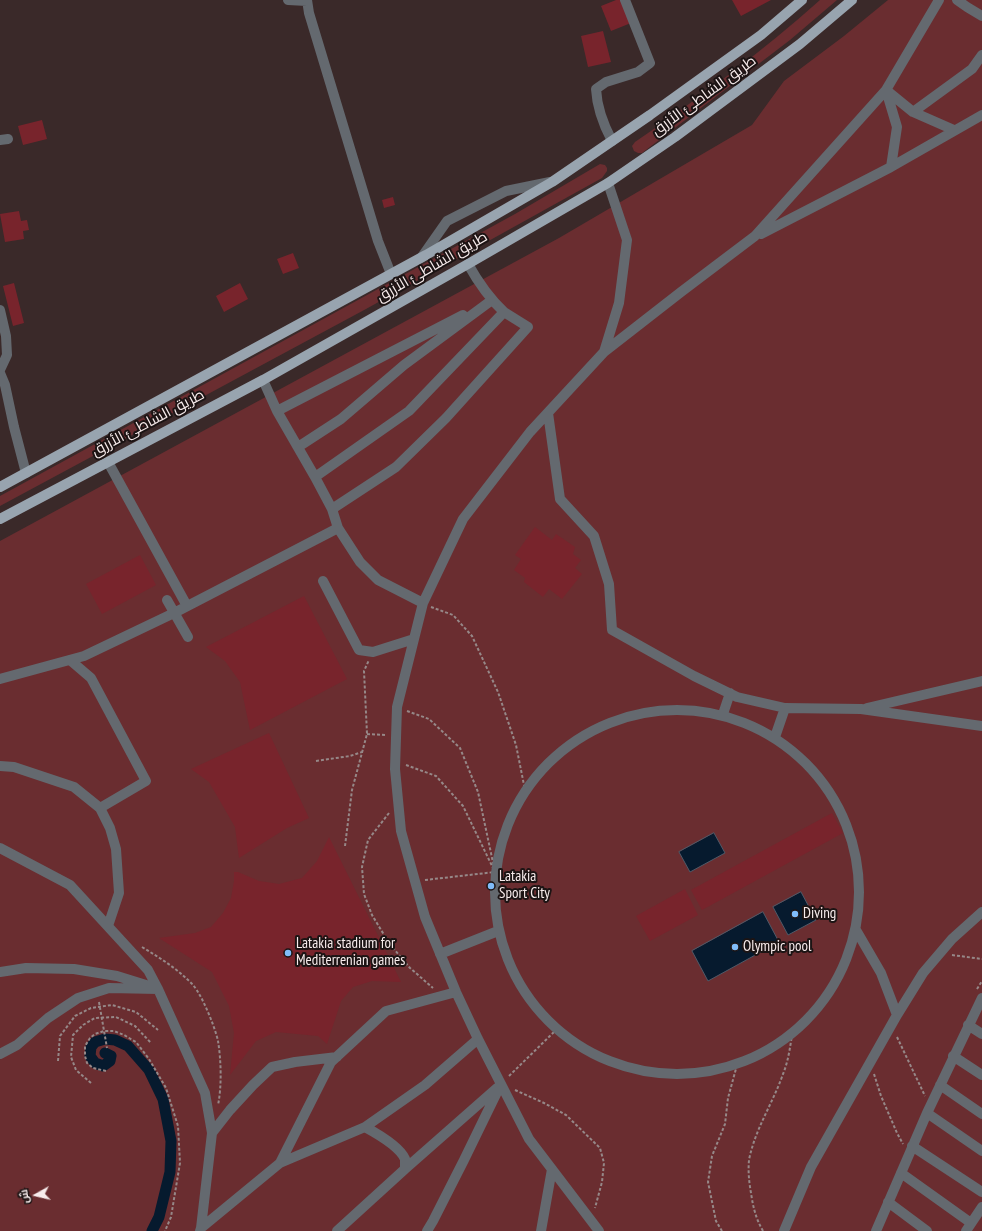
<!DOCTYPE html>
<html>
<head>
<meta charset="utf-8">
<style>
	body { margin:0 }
	#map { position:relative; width:982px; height:1231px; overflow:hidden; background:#3a2929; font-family:"PT Sans Narrow",Cairo,sans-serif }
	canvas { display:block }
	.north { position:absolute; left:16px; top:1175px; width:40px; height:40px; -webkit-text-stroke:3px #1c1414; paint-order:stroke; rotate:262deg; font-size:11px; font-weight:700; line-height:16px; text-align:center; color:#f8ecec }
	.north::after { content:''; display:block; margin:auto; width:14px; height:18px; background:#f8ecec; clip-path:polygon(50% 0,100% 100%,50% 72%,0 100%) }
</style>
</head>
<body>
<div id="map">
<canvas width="982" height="1231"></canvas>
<div class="north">ش</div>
</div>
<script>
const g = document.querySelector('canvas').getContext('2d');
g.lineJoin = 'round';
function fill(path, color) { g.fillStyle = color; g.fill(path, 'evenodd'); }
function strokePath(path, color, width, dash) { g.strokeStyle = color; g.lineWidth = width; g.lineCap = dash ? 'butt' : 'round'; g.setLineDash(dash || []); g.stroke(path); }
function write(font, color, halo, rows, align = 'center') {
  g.font = font + ' "PT Sans Narrow",Cairo,sans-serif'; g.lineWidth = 4; g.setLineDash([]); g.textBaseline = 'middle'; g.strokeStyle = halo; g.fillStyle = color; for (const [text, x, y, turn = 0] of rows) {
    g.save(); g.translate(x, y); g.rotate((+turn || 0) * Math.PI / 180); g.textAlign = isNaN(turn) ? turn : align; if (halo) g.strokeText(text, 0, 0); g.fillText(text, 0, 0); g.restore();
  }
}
const green = new Path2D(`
	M820,0H837L790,40L642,153H638L634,151L632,146L635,142C699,98 762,52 820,0Z
	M888,0H982V1231H0V541L559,238L752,125L784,81L844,36Z
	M600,164L605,165L607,168V171L602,178L366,309L0,506V496L515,214Z`);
const water = new Path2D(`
	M714,833L725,853L690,872L679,852Z
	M801,892L816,920L788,935L773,907Z
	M763,912L779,942L708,981L692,951Z`);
const canal = new Path2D(`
	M105,1053L111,1056L110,1061L103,1066L95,1063L90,1056L91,1047L95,1042L105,1039L115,1040L128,1046L149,1070L163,1099L171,1141L170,1172L159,1217L152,1231`);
const building = new Path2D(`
	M616,0H622L631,23L611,31L601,6Z
	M732,0H771L741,16Z
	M603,31L611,62L588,67L581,36Z
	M42,120L47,139L23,145L18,126Z
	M393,197L395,205L384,208L382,200Z
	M19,211L21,221L27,220L29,230L23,231L24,239L5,242L0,214Z
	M293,253L299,268L283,274L277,259Z
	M14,283L24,323L13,326L3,286Z
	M240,283L248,299L224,312L216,296Z
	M535,527L552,540L556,534L575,547L573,554L581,560L575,568L582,574L562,599L549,589L543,597L524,582L525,578L514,570L521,559L515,555Z
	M140,555L156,585L102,614L86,584Z
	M304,596L347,679L250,730L240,682L225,661L206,647Z
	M269,733L309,818L287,828L239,858L235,827L209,782L191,769Z
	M832,813L843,833L702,910L691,890Z
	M329,837L401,982L372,981L353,987L341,1001L327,1044L318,1036L276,1032L256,1041L230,1075L234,1033L229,1006L212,972L159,938L195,933L211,927L223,913L231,898L234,881V872H238L259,881L279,884L302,878L317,861Z
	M685,889L698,915L650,941L636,916Z`);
const path = new Path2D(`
	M431,607L453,615L472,636L498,692L516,745L525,790
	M407,711L429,719L460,748L478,792L495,872
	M367,734L387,735
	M316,761L350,756L362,752
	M406,765L436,776L463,806L493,868
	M389,813L368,840L362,867L364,894L372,915L389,943L410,968L433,988
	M345,846L352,790L367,734L364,671L369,660
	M425,880L495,872
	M142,947C160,958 178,969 193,985C202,995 215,1027 218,1041C221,1059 222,1086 218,1105
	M952,955L982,959
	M977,989L982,981
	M99,1002L107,1048
	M897,1037L925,1096
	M58,1061L60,1036L75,1016L91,1008L112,1005L136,1012L158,1030
	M106,1071L93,1068L87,1063L85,1056V1046L90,1038L95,1034L104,1031H114L124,1035L136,1042L149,1059L166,1088L178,1126L180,1163L171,1217L165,1231
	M874,1074L881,1096L897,1133L903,1144
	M509,1076L557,1029
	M91,1083L76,1070L71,1057L73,1035L83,1025L95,1018L116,1017L135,1026L151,1043
	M515,1090L544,1103L566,1115L600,1148L604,1163L602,1182L595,1208
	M722,1231L716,1221L708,1182L712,1156L725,1124L728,1098L737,1065
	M763,1231C756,1219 753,1207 751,1193C749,1182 748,1171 749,1160C755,1129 773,1103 783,1074C788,1062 790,1048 792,1035`);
const minor = new Path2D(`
	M288,0L307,1
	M307,0L309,13L378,241L391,274
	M957,0L967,7L982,16
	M886,90L913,112L954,130
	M886,90L897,127L891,167
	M913,112L972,69L982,55
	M0,140L8,139
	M612,141C603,124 597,108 596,89L606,82L638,72L650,63L625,0
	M761,234L891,167L982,115
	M421,258L447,221L506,191L550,182
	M0,310L6,336L7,355L0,370
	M604,352L619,303L627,240L608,183
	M0,373L5,385L14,427L26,473
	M263,380L277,411L315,477L409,411L504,312C489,298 478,282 468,264
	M277,411L463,315
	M548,413L560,499L594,536L609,584L612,630L694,676L737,697L785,708L861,709L982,726
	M298,447L341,419L404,365L492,300
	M108,462L187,606
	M332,509L396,467L446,418L528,327L504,312
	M338,528L360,562L378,580L423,603
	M323,581L359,650L373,652L414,639
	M167,600L188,637
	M70,660L91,678L146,781L100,808
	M0,679L84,656L174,613L338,528L332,509L315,477
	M867,708L982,681
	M495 892a182 182 0 1 1 364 0a182 182 0 1 1-364 0Z
	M723,714L730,693
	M775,737L785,708
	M0,766L14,767L74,787L100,808L110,828L116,849L119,893L108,926
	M0,848L70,885L148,970L158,989L205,1093L212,1133L201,1228L200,1231
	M856,930L881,973L897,1015
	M440,954L498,931
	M0,972L26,968L74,969L117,976L146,985
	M968,1025L982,1034
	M0,1054L17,1045L48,1018L78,998L109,988L158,989
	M953,1056L982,1075
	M940,1085L982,1114
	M927,1113L982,1151
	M212,1133L230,1110L253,1085L272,1067L295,1062L337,1057
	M912,1146L982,1192
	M280,1163L331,1062L386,1011L456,992
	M405,1169L497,1088
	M901,1173L971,1223
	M888,1202L927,1231
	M201,1228L280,1163L365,1127L425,1085L478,1039
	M337,1231L405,1169C405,1166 405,1161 405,1159C400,1147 376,1133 365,1127
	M427,1231L433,1221L464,1160L501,1084
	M541,1231L552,1169
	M599,1231L529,1139L478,1039L456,992L425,917L401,831L395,769L397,707L423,603L463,519L530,432L604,352L681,292L755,236L886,90L939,0
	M784,1231L811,1167L897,1015L923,973L952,939L982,912
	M876,1231L927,1113L982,998
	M966,1231L982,1207`);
const major = new Path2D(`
	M0,487L426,255L552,182L650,115L761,35L802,0
	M0,519L263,380L468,264L608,183L675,137L800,44L852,0`);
const markers = [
	[491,886,4,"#80bdfa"],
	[795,914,4,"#80bdfa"],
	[735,947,4,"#80bdfa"],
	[288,953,4,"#80bdfa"]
];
const streetNames = [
	["طريق الشاطئ الأزرق",704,96,-36],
	["طريق الشاطئ الأزرق",432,267,-30],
	["طريق الشاطئ الأزرق",148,423,-28]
];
const poiNames = [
	["Latakia",499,877],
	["Sport City",499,894],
	["Diving",803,914],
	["Latakia stadium for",296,944],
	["Mediterrenian games",296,961],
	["Olympic pool",743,947]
];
fill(green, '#6a2d30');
fill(water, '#061a2e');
strokePath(water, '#4f5967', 1);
strokePath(canal, '#061a2e', 11);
fill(building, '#78242c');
strokePath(path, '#968888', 2, [3, 2]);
strokePath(minor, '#64696f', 10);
strokePath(major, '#98a4af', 10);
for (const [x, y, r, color] of markers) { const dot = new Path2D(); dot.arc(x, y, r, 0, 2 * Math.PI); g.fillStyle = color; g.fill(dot); strokePath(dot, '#1c1414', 1.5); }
write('15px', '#f8ecec', '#1c1414', streetNames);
write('15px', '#f8ecec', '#1c1414', poiNames, 'left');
</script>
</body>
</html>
